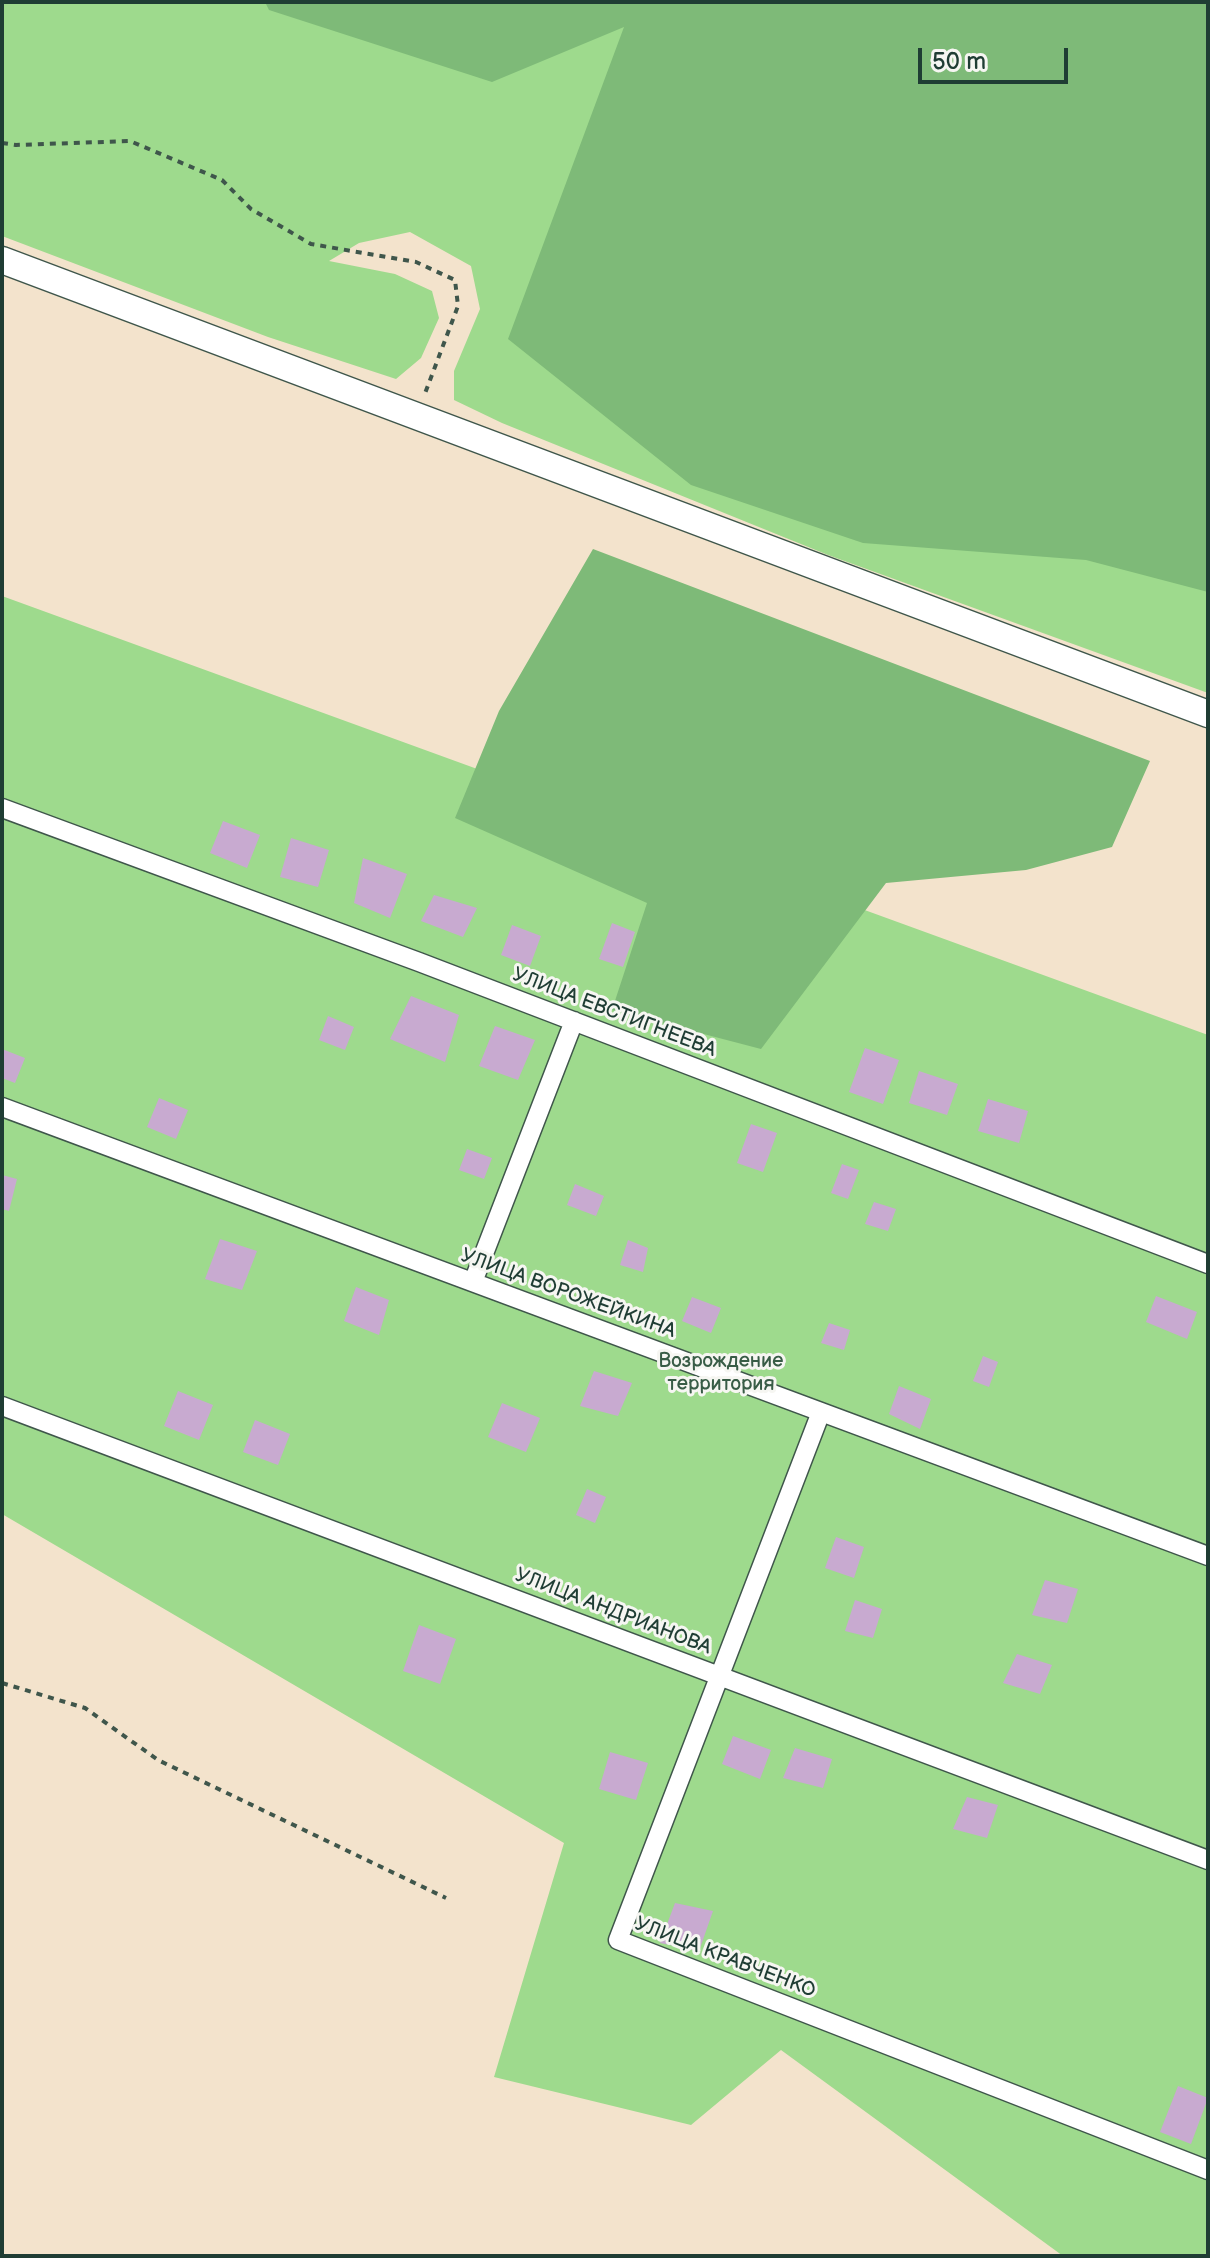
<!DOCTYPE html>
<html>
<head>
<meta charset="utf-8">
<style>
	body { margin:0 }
	#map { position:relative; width:1210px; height:2258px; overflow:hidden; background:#f3e3cc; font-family:"Balsamiq Sans",sans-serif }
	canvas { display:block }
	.frame { position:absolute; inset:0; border:4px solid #1f3d34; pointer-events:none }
	.scale { position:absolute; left:918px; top:48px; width:150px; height:36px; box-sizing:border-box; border:4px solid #1f3d34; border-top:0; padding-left:10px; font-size:24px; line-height:28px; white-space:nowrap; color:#1f3d34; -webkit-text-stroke:6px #f6f6f2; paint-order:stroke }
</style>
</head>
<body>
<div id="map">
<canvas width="1210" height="2258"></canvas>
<div class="frame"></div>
<div class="scale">50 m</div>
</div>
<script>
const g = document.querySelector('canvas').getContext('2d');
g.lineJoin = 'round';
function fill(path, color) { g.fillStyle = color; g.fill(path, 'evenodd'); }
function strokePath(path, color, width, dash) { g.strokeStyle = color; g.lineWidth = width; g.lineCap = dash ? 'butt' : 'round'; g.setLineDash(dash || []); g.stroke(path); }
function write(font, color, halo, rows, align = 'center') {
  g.font = font + ' "Balsamiq Sans",sans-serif'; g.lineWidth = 6; g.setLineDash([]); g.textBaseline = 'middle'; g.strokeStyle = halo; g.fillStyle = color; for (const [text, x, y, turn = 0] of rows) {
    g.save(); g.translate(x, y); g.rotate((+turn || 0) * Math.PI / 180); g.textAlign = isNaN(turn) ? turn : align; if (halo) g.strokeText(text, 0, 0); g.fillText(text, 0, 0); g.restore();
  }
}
const green = new Path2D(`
	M2,2H1208V693L828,555L502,423L454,400V371L480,309L471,266L410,232L359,243L329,261L395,274L432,291L439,318L421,358L396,379L268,337L2,236Z
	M2,596L1208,1035V2256H1063L781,2050L691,2125L494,2077L564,1843L2,1514Z`);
const forest = new Path2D(`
	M265,2H1208V592L1086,560L863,543L691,485L508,339L624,27L492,82L269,10Z
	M593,549L1150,761L1112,847L1026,870L886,883L761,1049L612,1010L647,903L455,818L499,711Z`);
const building = new Path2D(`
	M223,821L260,835L247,868L210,853Z
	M291,838L329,850L318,887L280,877Z
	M363,858L407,874L390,918L354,903Z
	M434,895L477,908L463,937L421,921Z
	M612,923L635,932L623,967L599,959Z
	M512,925L541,936L530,966L501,955Z
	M411,996L459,1015L445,1062L390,1039Z
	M328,1016L354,1027L345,1050L319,1040Z
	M495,1026L535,1040L518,1080L479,1066Z
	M865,1048L899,1060L883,1104L849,1092Z
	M2,1049L25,1058L15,1083L2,1078Z
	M919,1071L958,1084L947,1115L909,1103Z
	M159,1098L188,1110L176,1139L147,1127Z
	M988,1099L1028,1111L1019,1143L978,1131Z
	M751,1124L777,1133L763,1172L737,1163Z
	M467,1149L492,1158L484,1179L459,1170Z
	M842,1164L859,1170L848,1199L831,1193Z
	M2,1175L17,1179L9,1211L2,1209Z
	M575,1184L604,1196L596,1216L567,1205Z
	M874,1202L896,1209L888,1231L865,1224Z
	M220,1239L257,1251L242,1290L205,1279Z
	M628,1240L648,1248L643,1272L620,1265Z
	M356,1287L389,1300L379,1335L344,1321Z
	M1156,1296L1197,1312L1187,1339L1146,1322Z
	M692,1297L721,1308L711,1333L682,1321Z
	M829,1323L850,1330L844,1350L821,1343Z
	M983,1356L998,1362L989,1387L973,1381Z
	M594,1371L632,1383L618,1416L580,1406Z
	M899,1386L931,1399L920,1429L889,1414Z
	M178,1391L213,1405L199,1440L164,1426Z
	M502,1403L540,1418L526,1452L488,1437Z
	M255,1420L290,1434L278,1465L243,1452Z
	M587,1489L606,1497L595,1523L576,1515Z
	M836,1537L864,1547L854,1578L825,1568Z
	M1045,1580L1078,1589L1067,1623L1032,1615Z
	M855,1600L882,1609L873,1638L845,1631Z
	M419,1625L456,1639L440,1684L403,1671Z
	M1017,1654L1052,1665L1040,1694L1003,1683Z
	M733,1736L771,1750L760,1779L722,1764Z
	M795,1748L832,1759L823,1788L783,1778Z
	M610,1752L648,1763L636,1800L599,1789Z
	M967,1797L998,1805L987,1838L953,1829Z
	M675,1903L713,1911L699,1951L660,1943Z
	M1178,2086L1208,2098L1191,2144L1160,2132Z`);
const path = new Path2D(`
	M2,143L16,145L130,141L222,180L251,209L311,244L416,262L455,280L458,306L424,396
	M2,1683L85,1708L158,1760L446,1898`);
const street = new Path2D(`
	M2,808L419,962L1208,1264
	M2,1107L1208,1556
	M473,1282L574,1021
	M2,1406L1208,1860
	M821,1412L618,1940L1208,2170`);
const secondary = new Path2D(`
	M2,260L1208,714`);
const streetNames = [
	["УЛИЦА ЕВСТИГНЕЕВА",614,1013,21],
	["УЛИЦА ВОРОЖЕЙКИНА",568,1294,20],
	["УЛИЦА АНДРИАНОВА",613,1612,21],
	["УЛИЦА КРАВЧЕНКО",725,1958,21]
];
const parkNames = [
	["Возрождение",721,1362],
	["территория",721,1385]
];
fill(green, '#9eda8d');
fill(forest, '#7eba78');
fill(building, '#c8aad0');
strokePath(street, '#3f564b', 21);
strokePath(secondary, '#3f564b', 29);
strokePath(path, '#3f564b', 4, [6, 6]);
strokePath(street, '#fff', 18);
strokePath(secondary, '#fff', 26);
write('20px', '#1f3d34', '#f6f6f2', streetNames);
write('20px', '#385c46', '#f6f6f2', parkNames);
</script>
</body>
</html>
